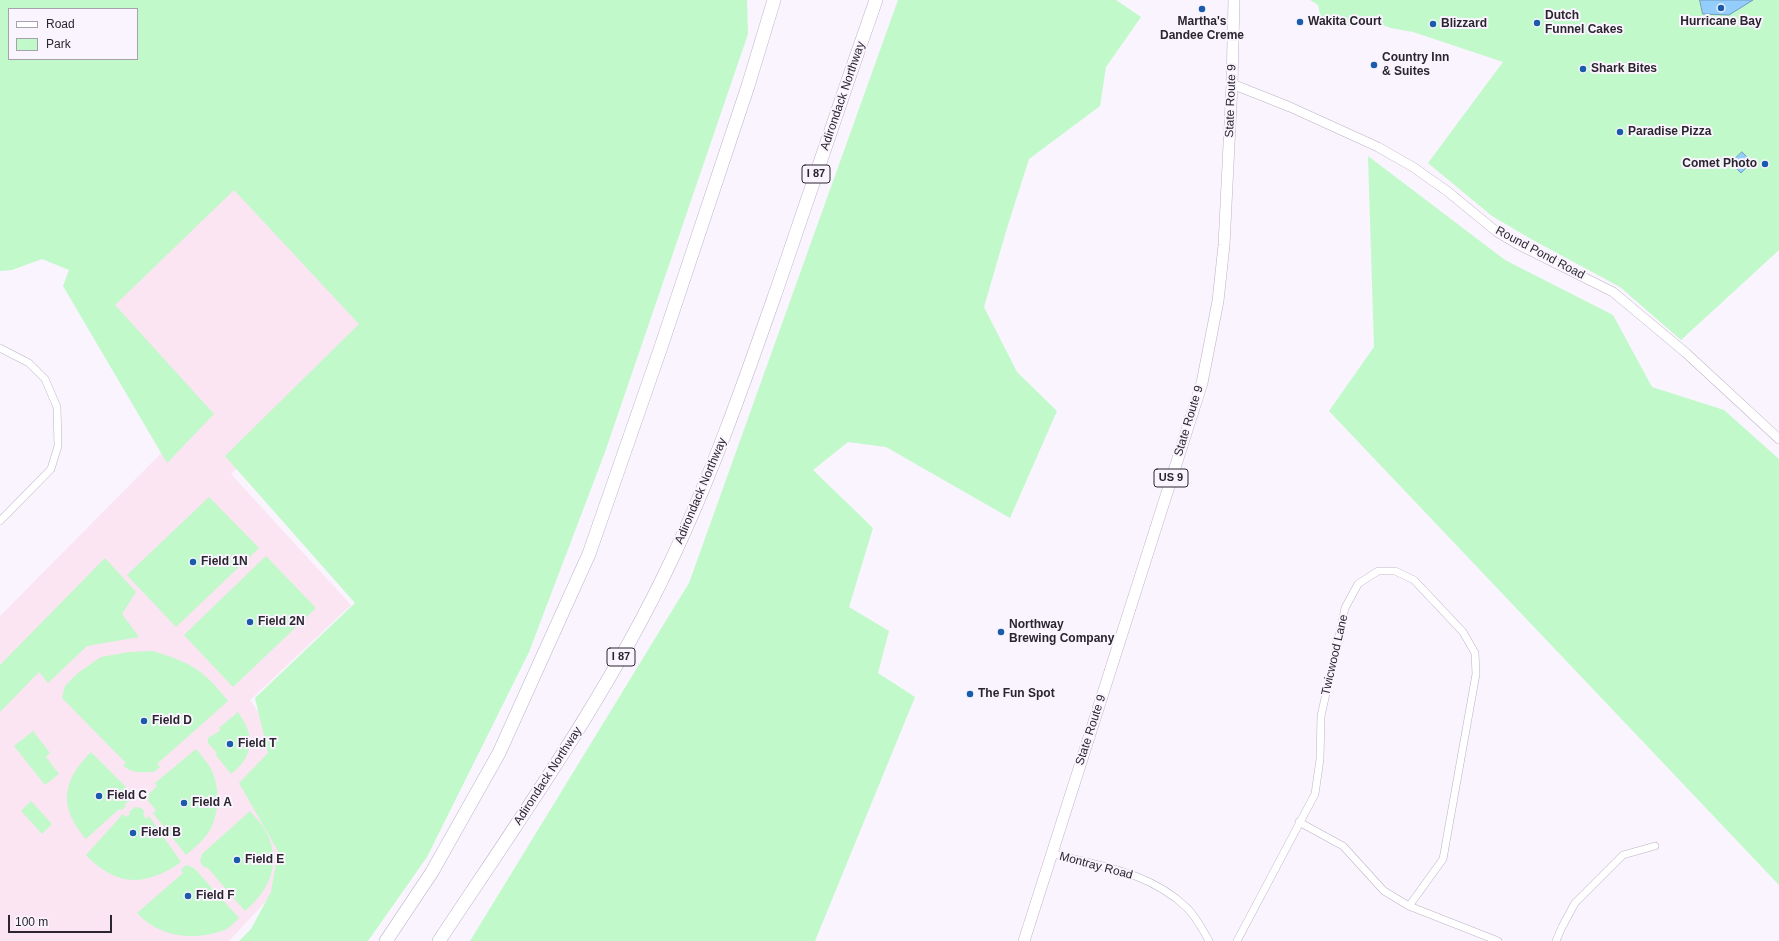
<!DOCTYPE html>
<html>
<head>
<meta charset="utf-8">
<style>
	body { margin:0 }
	#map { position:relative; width:1779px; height:941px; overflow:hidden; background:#f9f4fd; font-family:Helvetica,sans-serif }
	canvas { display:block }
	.legend { position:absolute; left:8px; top:8px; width:130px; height:52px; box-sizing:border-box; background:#f9f4fd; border:1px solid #a6a1aa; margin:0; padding:5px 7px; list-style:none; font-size:12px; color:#2a252e }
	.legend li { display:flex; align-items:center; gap:8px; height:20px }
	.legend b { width:20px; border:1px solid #a6a1aa }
	.scale { position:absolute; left:8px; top:915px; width:104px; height:18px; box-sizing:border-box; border:2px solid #2a252e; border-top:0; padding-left:5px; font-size:12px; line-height:14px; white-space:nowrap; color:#2a252e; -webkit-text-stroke:3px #f9f4fd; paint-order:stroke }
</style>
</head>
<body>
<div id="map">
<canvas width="1779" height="941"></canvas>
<ul class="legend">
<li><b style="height:5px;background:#fff"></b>Road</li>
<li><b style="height:11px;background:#c1f9ca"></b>Park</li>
</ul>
<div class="scale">100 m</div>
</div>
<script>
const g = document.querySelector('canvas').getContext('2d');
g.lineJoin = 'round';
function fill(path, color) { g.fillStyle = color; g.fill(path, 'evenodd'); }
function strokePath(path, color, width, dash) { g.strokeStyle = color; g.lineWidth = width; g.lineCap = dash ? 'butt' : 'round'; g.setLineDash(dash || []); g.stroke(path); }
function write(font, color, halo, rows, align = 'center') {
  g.font = font + ' Helvetica,sans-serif'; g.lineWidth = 4; g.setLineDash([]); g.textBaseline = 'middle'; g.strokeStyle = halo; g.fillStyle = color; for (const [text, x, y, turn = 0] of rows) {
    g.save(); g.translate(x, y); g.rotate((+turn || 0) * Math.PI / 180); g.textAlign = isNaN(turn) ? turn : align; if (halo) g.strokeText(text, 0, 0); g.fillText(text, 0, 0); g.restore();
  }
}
const industrial = new Path2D(`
	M229,165L378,328L231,474L351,605L250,700L283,750L295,870L229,941H0V616L197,417L92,306Z`);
const green = new Path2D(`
	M0,0H747L748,34L605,452L529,652L427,857L368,941H239L251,929L271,892L278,851L239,783L268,753L255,698L355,603L225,456L359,324L234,190L115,305L214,414L167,463L63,286L69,270L42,259L12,270L0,271ZM9,9H137V59H9Z
	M898,0H1116L1141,17L1106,67L1100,106L1029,159L1007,228L984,307L1017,372L1057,411L1010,518L886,447L848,442L813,470L873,528L849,607L889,631L878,673L915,697L815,941H470L689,583Z
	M1310,0H1779V250L1681,340L1620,287L1531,239L1492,216L1428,163L1503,62L1413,32L1391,28L1368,20L1348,26L1330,20L1321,19L1318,5Z
	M1368,156L1505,260L1613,315L1652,387L1724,410L1779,459V885L1329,411L1374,347Z
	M209,497L259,548L176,627L127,575Z
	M266,556L316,608L233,687L184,635Z
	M105,558L136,592L122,614L139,637L87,646L48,683L39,672L0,712V665Z
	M152,651C190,662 204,670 228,701L157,764L160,767L154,772C142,772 131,774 123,765L126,763L121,758L62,698L65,686L78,673L101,657L129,652Z
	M238,712C255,736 255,755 231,774L215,754L217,753L208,743V738L221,730L219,728Z
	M33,731L50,753L46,757L59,774L45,785L14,746Z
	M196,749C201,755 206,761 210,767C220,785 220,812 210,830C204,840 195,847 186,855L153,813L156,810L148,801L149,794L157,786L155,783Z
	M91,752L125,786L128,791L129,790L131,792V799L124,805L126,806L122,810L119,809L86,839C58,807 62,781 91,752Z
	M31,801L52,824L42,834L21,811Z
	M135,807L141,808L145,812L143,814L146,819L149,816L181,862C146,887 116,887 86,855L123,814L126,817L130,814L129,812Z
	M250,811C254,816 260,822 264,828C283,860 271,889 245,911L207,867L205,868L200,862L202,854Z
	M186,865L194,868L239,918C235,922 230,927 225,930C194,941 160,938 137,913L183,873L181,870Z`);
const water = new Path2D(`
	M1700,0H1753L1729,15L1703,14Z
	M1742,152L1752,162L1741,173L1731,163Z`);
const minor = new Path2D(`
	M0,348L29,363L45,379L57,407L58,446L51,469L0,521
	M1299,822L1343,846L1384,891L1409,906L1498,941
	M1053,854C1100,866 1150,872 1187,908C1196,917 1203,930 1209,941
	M1237,941L1315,794L1320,759L1321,716L1345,608L1358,584L1378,571H1395L1414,580L1463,632L1475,653L1476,674L1443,859L1409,906
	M1556,941L1562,927L1575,903L1623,855L1655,846`);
const tertiary = new Path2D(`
	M1232,84L1290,107L1378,147L1413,167L1447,191L1497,232L1517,244L1613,292L1686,353L1779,439`);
const primary = new Path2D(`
	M1024,941L1202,383L1218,301L1224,245L1232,84L1234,0`);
const motorway = new Path2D(`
	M386,941L432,872L499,753L589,554L661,347L748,86L774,0
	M439,941C521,817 608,695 671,561C714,470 746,377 779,283C811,188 843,94 876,0`);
const markers = [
	[1721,8,4,"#1a5bab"],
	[1202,9,4,"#1a5bab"],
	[1300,22,4,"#1a5bab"],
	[1537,23,4,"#1a5bab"],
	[1433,24,4,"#1a5bab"],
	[1374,65,4,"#1a5bab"],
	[1583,69,4,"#1a5bab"],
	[1620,132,4,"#1a5bab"],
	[1765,164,4,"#1a5bab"],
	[193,562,4,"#1a5bab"],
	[250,622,4,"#1a5bab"],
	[1001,632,4,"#1a5bab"],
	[970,694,4,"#1a5bab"],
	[144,721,4,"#1a5bab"],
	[230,744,4,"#1a5bab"],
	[99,796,4,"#1a5bab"],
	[184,803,4,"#1a5bab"],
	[133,833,4,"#1a5bab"],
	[237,860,4,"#1a5bab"],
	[188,896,4,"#1a5bab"]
];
const shields = [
	[816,174,28],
	[1171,478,34],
	[621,657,28]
];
const shieldNames = [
	["I 87",816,174],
	["US 9",1171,478],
	["I 87",621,657]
];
const poiNames = [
	["Dutch",1545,16],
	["Funnel Cakes",1545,30],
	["Martha's",1202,22,"center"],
	["Dandee Creme",1202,36,"center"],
	["Wakita Court",1308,22],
	["Hurricane Bay",1721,22,"center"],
	["Blizzard",1441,24],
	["Country Inn",1382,58],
	["& Suites",1382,72],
	["Shark Bites",1591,69],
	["Paradise Pizza",1628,132],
	["Comet Photo",1757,164,"right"],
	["Field 1N",201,562],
	["Field 2N",258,622],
	["Northway",1009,625],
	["Brewing Company",1009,639],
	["The Fun Spot",978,694],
	["Field D",152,721],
	["Field T",238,744],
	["Field C",107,796],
	["Field A",192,803],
	["Field B",141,833],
	["Field E",245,860],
	["Field F",196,896]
];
const streetNames = [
	["Adirondack Northway",843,96,-71],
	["State Route 9",1231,101,-88],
	["Round Pond Road",1540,253,28],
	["State Route 9",1189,421,-73],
	["Adirondack Northway",701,491,-67],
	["Twicwood Lane",1335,655,-77],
	["State Route 9",1091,730,-72],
	["Adirondack Northway",548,776,-57],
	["Montray Road",1096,866,15]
];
fill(industrial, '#fbe5f2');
fill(green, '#c1f9ca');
fill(water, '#92cdfc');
strokePath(water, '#739bbe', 1);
strokePath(minor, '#beb2c7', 8);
strokePath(tertiary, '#beb2c7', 10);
strokePath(primary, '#beb2c7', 12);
strokePath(motorway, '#beb2c7', 14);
strokePath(minor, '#fff', 7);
strokePath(tertiary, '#fff', 9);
strokePath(primary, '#fff', 11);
strokePath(motorway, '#fff', 13);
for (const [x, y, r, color] of markers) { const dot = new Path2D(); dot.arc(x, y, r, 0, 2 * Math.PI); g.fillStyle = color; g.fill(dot); strokePath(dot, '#f9f4fd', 1.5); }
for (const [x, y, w] of shields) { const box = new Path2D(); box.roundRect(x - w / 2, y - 9, w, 18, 3); g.fillStyle = '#f9f4fd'; g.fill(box); strokePath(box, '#2a252e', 1); }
write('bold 11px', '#2a252e', null, shieldNames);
write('bold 12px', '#2a252e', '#f9f4fd', poiNames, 'left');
write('12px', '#2a252e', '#f9f4fd', streetNames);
</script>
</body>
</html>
